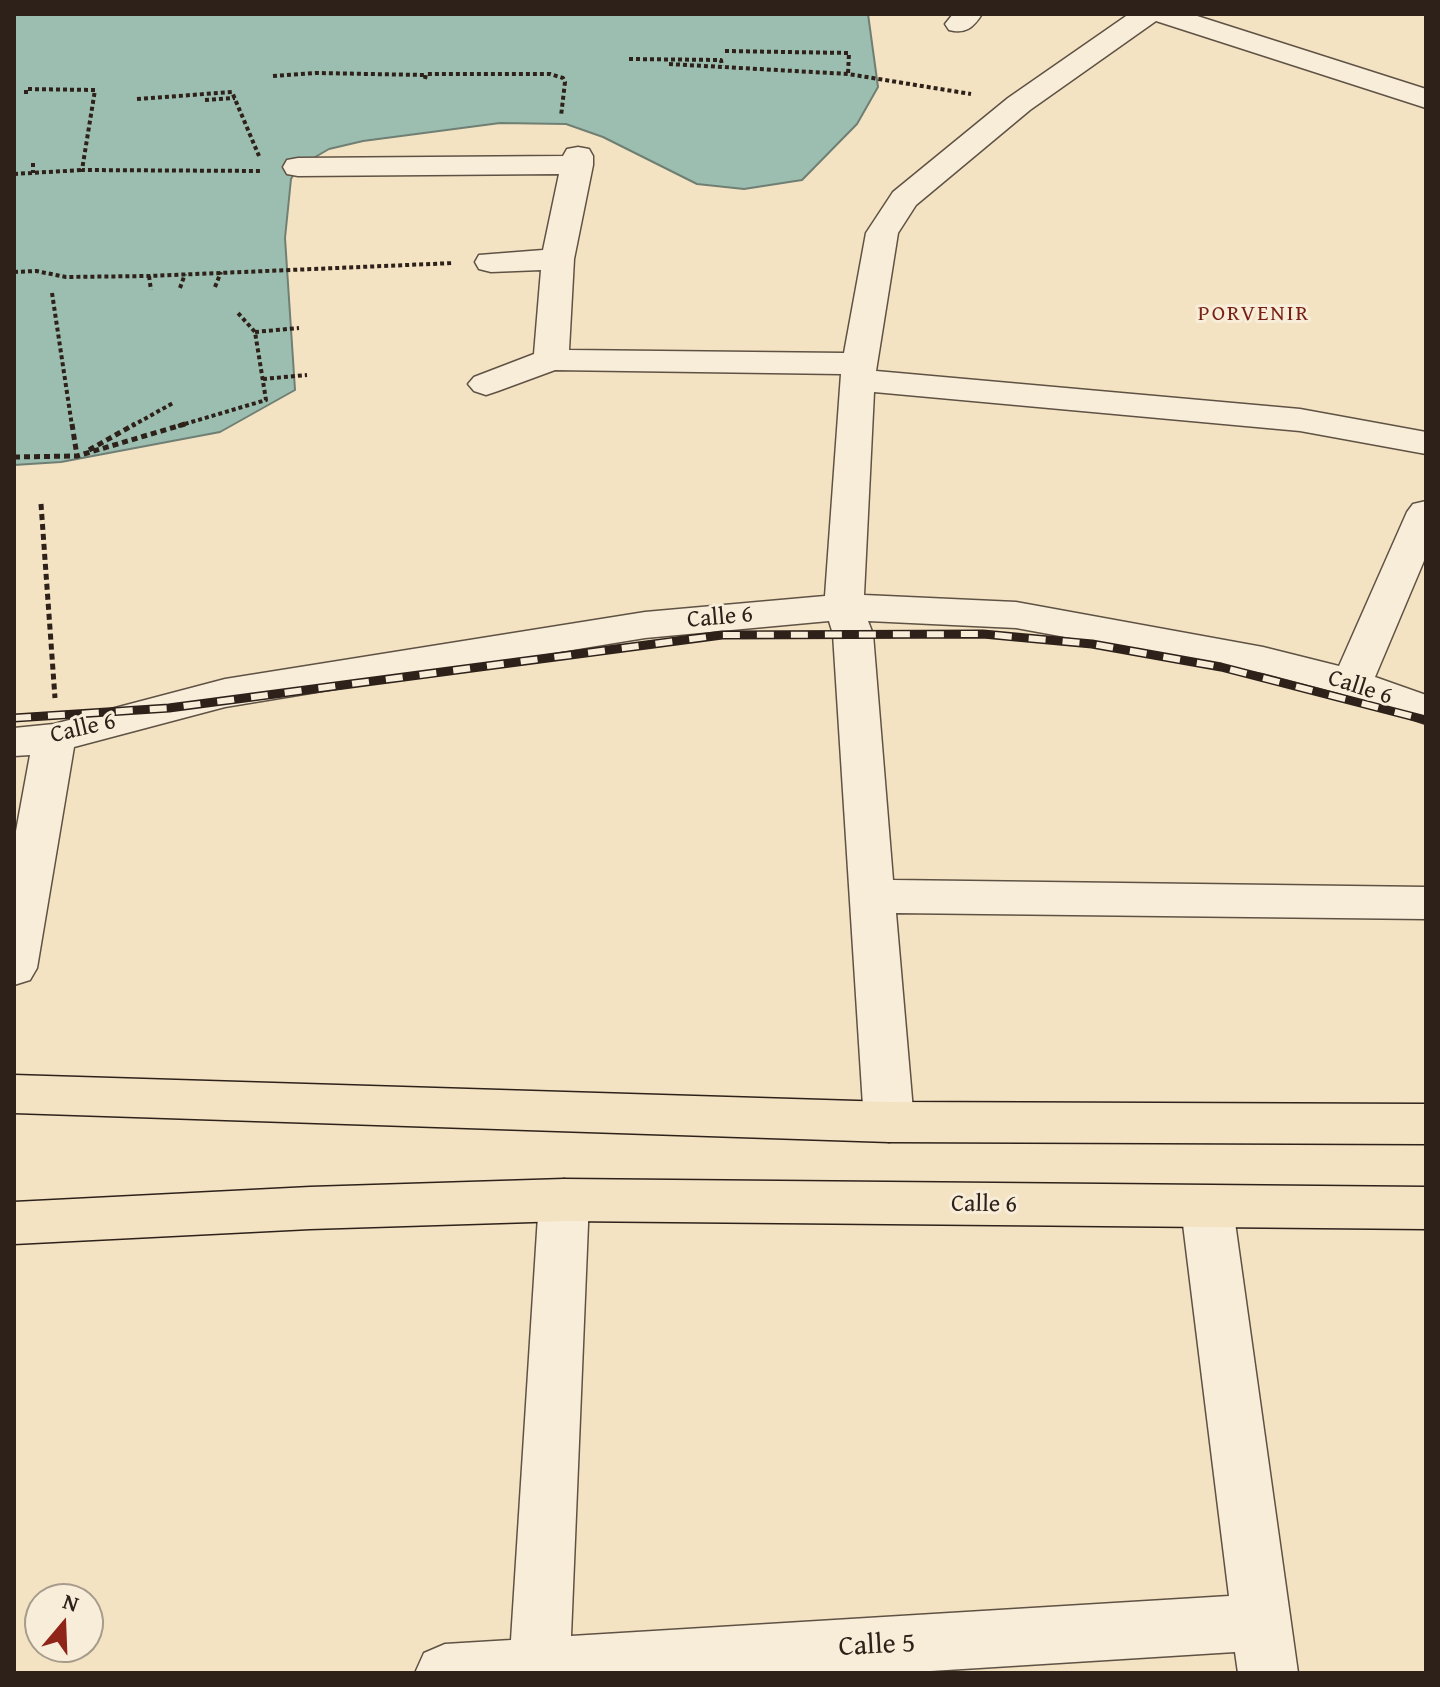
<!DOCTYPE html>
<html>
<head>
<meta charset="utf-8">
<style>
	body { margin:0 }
	#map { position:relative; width:1440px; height:1687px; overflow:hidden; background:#f3e3c3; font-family:"Gentium Book Plus",serif }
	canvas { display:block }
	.frame { position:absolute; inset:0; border:16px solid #2e211a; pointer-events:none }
	.north { position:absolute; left:24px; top:1583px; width:80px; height:80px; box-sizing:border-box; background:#f7edd8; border:2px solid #a79b8c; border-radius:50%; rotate:19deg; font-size:22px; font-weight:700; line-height:32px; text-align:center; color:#2e211a }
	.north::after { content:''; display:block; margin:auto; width:28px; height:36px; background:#8f2418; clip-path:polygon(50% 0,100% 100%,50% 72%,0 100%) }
</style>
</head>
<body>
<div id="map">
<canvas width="1440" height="1687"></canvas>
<div class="frame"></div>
<div class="north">N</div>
</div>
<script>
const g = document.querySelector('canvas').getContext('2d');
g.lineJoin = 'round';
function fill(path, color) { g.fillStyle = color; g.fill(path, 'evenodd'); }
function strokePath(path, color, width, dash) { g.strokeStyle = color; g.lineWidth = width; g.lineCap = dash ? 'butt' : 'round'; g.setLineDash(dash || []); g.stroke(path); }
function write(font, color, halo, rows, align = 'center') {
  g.font = font + ' "Gentium Book Plus",serif'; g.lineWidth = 6; g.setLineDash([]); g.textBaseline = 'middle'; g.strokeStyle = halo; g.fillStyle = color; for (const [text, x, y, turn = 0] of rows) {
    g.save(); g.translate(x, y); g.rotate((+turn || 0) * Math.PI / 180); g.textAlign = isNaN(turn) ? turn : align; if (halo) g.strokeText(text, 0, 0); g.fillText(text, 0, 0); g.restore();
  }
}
const water = new Path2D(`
	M14,14H868L878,87L857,124L802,180L744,189L697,184L603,137L566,124L500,123L363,141L329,149L298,167L291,179L285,238L295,390L220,432L61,462L14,465Z`);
const pathFar1 = new Path2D(`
	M725,51L849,53L848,74
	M629,59L721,60L722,66
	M669,64L848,74L971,94
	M273,76L316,73L425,75
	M425,79L426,74H550L563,78L565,82L561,116
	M26,94V89L95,90L82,170L262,171
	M137,99L232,92L259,156
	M205,100L235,98
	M33,163V173
	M14,174L82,170
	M14,272L36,271L66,277L149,276L454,263
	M149,276L151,290
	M215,287L221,272
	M180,288L185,274
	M52,293L72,426
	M255,332L299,328
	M263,379L307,375
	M132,426L173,403
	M178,426L266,400L255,332L238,313`);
const path = new Path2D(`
	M72,424L77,456
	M89,450L135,424
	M14,457L77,456L185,424
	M41,504L55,698`);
const minor = new Path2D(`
	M953,14H982C973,28 966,34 949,30L945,24Z
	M1129,14H1191L1426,89V108L1156,21L1030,110L916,205L898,233L876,371L1300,409L1426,432V454L1300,431L874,392L864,595L1016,602L1263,647L1339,666L1407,512L1413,504L1426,501V556L1375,677L1426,695V724L1339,693L1263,673L1016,628L868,621L873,634L893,880L1426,887V919L896,913L914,1122L906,1136L889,1142L872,1136L864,1122L833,634L829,621L645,638L225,707L74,747L37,968L30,980L14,985V842L30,755L14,756V728L54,724L225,679L645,612L825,596L841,374L555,370L498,391L486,395L474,391L468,384L474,377L534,354L541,270L491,272L479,269L475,262L479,255L543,250L559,174L298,176L287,174L283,167L287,160L298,158L563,156L567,149L578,147L589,149L593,156V165L574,259L569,350L844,353L866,233L893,192L1008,98Z
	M564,1179L582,1185L589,1200L571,1636L1229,1596L1181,1208L1189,1193L1207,1187L1225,1193L1233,1208L1298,1673H1238L1235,1652L899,1673H415L424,1653L445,1644L511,1640L539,1200L546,1185Z`);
const trunk = new Path2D(`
	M14,1075L889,1102L1426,1104V1144L889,1142L14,1113Z
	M564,1179L1426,1187V1229L564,1221L310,1229L14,1244V1202L310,1187Z`);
const rail = new Path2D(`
	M14,718L169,708L722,635L983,634L1092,644L1221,667L1426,720`);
const farNeighbourhoodnames = [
	["PORVENIR",1254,314]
];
const streetNames = [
	["Calle 6",720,618,-5],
	["Calle 6",1360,688,18],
	["Calle 6",83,729,-13],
	["Calle 6",984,1205,1]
];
const nearStreetnames = [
	["Calle 5",877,1646,-3]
];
fill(water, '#9cbeb0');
strokePath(water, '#707f74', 2);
strokePath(minor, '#5f5244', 3);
strokePath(trunk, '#2e211a', 3);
strokePath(pathFar1, '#2e211a', 4, [4, 3]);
strokePath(path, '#2e211a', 5, [6, 4]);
fill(minor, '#f7edd8');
fill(trunk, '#f3e3c3');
strokePath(rail, '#2e211a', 9);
strokePath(rail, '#f7edd8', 6, [17]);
g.letterSpacing = '2px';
write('22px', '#7a1f14', '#f7edd8', farNeighbourhoodnames);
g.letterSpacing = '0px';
write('24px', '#2e211a', '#f7edd8', streetNames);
write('28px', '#2e211a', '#f7edd8', nearStreetnames);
</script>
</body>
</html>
